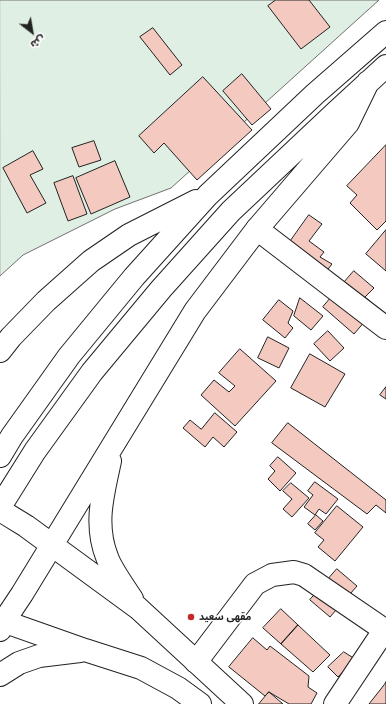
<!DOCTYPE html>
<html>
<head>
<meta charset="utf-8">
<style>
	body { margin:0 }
	#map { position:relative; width:386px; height:704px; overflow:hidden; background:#fff; font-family:Arial,"Noto Sans Arabic",sans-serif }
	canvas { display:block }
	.north { position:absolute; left:12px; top:12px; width:40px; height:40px; -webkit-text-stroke:3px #fff; paint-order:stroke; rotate:149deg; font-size:11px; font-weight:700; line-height:16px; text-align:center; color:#222 }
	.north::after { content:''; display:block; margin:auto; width:14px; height:18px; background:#222; clip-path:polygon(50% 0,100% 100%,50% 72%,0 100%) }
</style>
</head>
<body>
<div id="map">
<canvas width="386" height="704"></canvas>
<div class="north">ش</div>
</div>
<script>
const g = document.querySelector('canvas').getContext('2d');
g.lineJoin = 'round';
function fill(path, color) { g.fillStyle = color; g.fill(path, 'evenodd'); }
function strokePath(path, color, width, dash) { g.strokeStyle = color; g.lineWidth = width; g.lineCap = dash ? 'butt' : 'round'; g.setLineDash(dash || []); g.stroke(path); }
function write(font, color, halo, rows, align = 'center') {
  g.font = font + ' Arial,"Noto Sans Arabic",sans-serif'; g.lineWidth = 3; g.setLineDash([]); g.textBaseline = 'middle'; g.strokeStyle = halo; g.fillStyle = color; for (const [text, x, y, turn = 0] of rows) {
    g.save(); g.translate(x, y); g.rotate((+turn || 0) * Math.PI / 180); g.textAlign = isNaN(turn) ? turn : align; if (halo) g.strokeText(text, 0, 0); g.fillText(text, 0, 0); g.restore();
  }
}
const green = new Path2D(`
	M0,0H379L171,188L115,209L23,255L0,276Z`);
const building = new Path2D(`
	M276,0H309L330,27L301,49L268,6Z
	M153,28L182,65L170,75L140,37Z
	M242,74L271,109L252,125L223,91Z
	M203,77L252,130L197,180L164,143L154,153L139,136Z
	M94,141L101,160L79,167L72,148Z
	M386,145V221L377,230L350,203L357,195L347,186Z
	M33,151L43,169L30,175L46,203L27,213L3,168Z
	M115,161L130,197L91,214L76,178Z
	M73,176L87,214L68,221L54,183Z
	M309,215L322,224L309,241L324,252L320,257L332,264L318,282L282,253Z
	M386,230V271L366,254Z
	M354,271L374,288L365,297L374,305L372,313L354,334L323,307Z
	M300,298L323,316L311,330L294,316Z
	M279,300L293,311L288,323L293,328L285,338L263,320Z
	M328,331L344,348L330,361L314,344Z
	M268,337L289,348L279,368L258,358Z
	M240,349L276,381L235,426L201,395L214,380L229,392L235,386L219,373Z
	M310,354L345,374L325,407L291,388Z
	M386,387V399L380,395Z
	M215,413L237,432L224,447L213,437L205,447L183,428L190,420L201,429Z
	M288,423L386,500V513L376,505L367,514L272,443Z
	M278,457L296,473L280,491L268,479L275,471L270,466Z
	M315,482L338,499L326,514L319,509L315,515L304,507L313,495L308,491Z
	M291,483L309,498L292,517L283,509L292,499L283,491Z
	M337,506L363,527L335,561L318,547L324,540L315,533Z
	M316,515L323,521L315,530L308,524Z
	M337,569L357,586L330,617L310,600Z
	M281,609L298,625L281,644L263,628Z
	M298,625L330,655L313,672L281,644Z
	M253,638L267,650L270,646L309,676L308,687L317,693L311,704H289L269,692L265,696L229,667Z
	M344,652L355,659L338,677L328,667Z
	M386,682V704H369L384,685Z
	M269,692L283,704H259Z`);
const minor = new Path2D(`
	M257,229L386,328
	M196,662L255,584L272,575L294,572L304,575L386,631
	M335,704L385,629`);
const major = new Path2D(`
	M0,351L11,337L46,301L91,261L129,235L196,201
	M0,456L12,436L69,356L134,277L208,195L315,94L386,32
	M110,461C103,494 94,524 107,557C111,569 125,588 132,599
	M0,507L35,451L92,372L161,289L231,211L335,113L386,66
	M0,510L26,526L138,608L242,704
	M0,620L85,650L141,668L178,688L200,704
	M0,630L4,621L22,594L195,311L257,229L348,123L368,82
	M0,675L19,663L39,656L80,651`);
const markers = [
	[191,617,4,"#c62828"]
];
const poiNames = [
	["مقهى سعيد",199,617]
];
fill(green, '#e0efe3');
strokePath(green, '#6f6f6f', 1);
fill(building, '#f3c9c0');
strokePath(building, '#222', 1);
strokePath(minor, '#222', 24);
strokePath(major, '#222', 24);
strokePath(minor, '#fff', 22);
strokePath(major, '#fff', 22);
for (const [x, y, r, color] of markers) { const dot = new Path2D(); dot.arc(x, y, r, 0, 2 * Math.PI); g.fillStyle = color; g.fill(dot); strokePath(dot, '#fff', 1.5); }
write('bold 10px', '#222', '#fff', poiNames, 'left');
</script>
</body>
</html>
